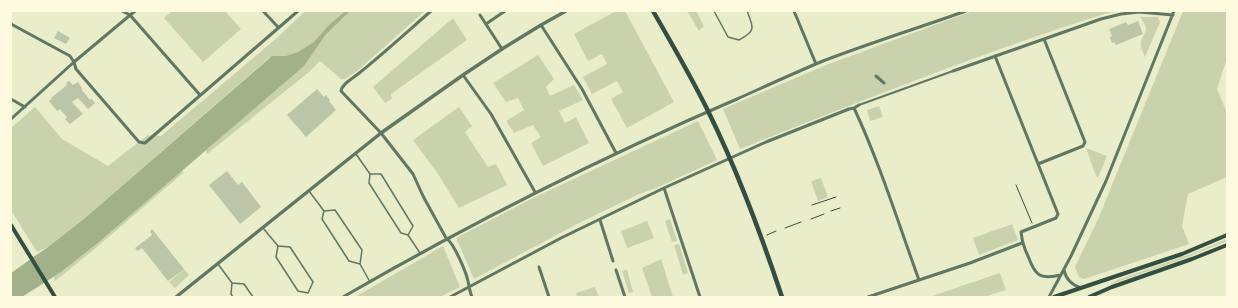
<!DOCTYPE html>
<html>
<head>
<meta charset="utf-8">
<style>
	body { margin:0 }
	#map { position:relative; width:1238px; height:308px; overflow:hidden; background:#e9edc9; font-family:Quicksand,sans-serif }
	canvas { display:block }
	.frame { position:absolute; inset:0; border:12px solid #fefae0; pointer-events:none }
</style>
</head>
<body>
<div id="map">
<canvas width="1238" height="308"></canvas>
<div class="frame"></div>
</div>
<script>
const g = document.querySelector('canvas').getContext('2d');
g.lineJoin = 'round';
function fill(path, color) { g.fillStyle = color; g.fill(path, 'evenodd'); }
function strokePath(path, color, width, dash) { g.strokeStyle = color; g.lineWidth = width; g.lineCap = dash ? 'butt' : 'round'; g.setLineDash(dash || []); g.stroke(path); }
const green = new Path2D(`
	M172,11H225L241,29L203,62L164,18Z
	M305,11H425L357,71L345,79H341L320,61L309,72L207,154L206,150L303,65L270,57L85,218L48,247L37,252L11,210V128L35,107L62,139L108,166L148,135L161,136L278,37Z
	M616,11H625L674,102L627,128L611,99L623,92L617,81L592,94L583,77L607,64L602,54L588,61L574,34Z
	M687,11H696L704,26L699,31Z
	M973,11H1115C1077,22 1040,35 1003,48C914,80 827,114 740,149L723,109L826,65Z
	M1183,11H1227V58L1217,89L1227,113V177L1188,194L1182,226L1189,244L1084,279L1079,277L1075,267L1099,217Z
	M1140,17H1158L1160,22L1145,57C1143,52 1140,47 1141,41C1146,28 1150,31 1140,17Z
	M453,18L467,40L391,94L392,99L385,103L373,87Z
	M538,55L554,79L546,87L550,96L574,85L583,100L559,111L565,123L576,117L589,143L543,166L531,143L541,137L533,125L514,133L506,121L524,110L518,98L506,102L493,83Z
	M879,106L883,117L870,121L867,110Z
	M459,107L472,126L465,132L488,167L496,164L507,185L459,208L438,174L413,140Z
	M698,121L717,160L656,188L637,195L579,223L474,279L456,238L535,197Z
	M1086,148L1107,156L1098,178L1096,176Z
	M182,170L183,173L91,252L55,281L54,277L98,243Z
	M821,178L828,197L818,201L811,181Z
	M670,219L677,241L672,242L665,221Z
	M647,221L654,238L627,248L621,231Z
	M1012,224L1018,240L979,255L973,238Z
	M1227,239V241L1183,259L1108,285L1117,280L1191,254Z
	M679,244L688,273L683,275L674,245Z
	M443,246L460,287L440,297H355Z
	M661,259L673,297H652L642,268Z
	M184,269L189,275L175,288L169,282Z
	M627,270L633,292L629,293L622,271Z
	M1000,273L1006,290L984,297H932V296Z
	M595,287L599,297H577L576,293Z`);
const water = new Path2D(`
	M346,11H350L326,34L304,66L98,243L61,272L22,297H11V273L48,247L85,218L272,56H286L298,52L314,42L330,24Z`);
const building = new Path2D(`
	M1138,21L1143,34L1116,45L1114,42L1112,43L1110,37L1112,36L1109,29L1126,22L1128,25Z
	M58,31L70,38L66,44L54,38Z
	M69,81L73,85L78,82L82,88V90L90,100L91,98L95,103L88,109L78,98L72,102L83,114L70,124L65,119L67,117L60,109L57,111L49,101L52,99L51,98L67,85L66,83Z
	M317,89L324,97L326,95L330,100L329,101L336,110L306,137L287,115Z
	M227,171L238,185L242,182L261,207L240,224L209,185Z
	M152,229L184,269L168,281L142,248L138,251L135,248L152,235L150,232Z`);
const path = new Path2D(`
	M1016,185L1032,223
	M812,205L836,197
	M831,211L840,208
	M811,219L824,214
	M785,228L801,222
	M767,235L776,231`);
const service = new Path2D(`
	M714,11L728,37L739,40C756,31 754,28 747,11
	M356,154L370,174L369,183L401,233L408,235L413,226L381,174H370
	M309,191L324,211L335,210L362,250L360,264L349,261L322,219L324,211
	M263,228L278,246L290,247L313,282L308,293L298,291L276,257L278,246
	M408,235L420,253
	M218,264L232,283
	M360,264L370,282
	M233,297L231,294L232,283L244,284L253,297`);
const pedestrian = new Path2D(`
	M859,105L953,71`);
const minor = new Path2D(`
	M122,11L130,15L200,95
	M263,11L278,27
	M431,11C407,32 383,54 358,74C352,79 342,84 341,91L381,133L413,174L423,196L446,238C454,243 466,272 468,281C469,287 470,292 472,297
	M794,11L816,64
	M480,15L502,49
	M11,24L70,56L74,62L76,69L139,142L145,143L298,11
	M486,24L505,11
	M541,25L582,89L616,153
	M995,56L1058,214L1056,218L1021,232C1022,241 1024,248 1028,256C1035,275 1039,280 1061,275
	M953,71L1101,19L1121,14L1139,12L1173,15
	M463,75L491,114L535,192
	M876,76L884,83
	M11,99L25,107
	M854,108C880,164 898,222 919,280
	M11,119L74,62L135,11
	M1038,164L1083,146L1085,142L1044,39
	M664,188L700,297
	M600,220L613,261
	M539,267L549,297
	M616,270L625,297
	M1064,270C1066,280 1072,285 1081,288
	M343,297C471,223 602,157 737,99C766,86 794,73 823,61C870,43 918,28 966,11
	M450,297L561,238L664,188L766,142L849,109L854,108L859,105
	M868,297L970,263L1022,243
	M1049,297L1071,256L1106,181L1174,11`);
const tertiary = new Path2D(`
	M176,297L381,133L463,75L502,49L541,25L566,11`);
const secondary = new Path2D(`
	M11,225L55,297
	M1054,297L1182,254L1227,235
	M1089,297L1112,287L1192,259L1227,245`);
const primary = new Path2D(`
	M653,11C672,44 692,78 709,113C738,172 761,234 782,297`);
fill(green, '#cad2ad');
fill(water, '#a3b18a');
fill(building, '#bcc5a7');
strokePath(path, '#344e41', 1);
strokePath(service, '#617663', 1.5);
strokePath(pedestrian, '#617663', 2);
strokePath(minor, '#617663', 3);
strokePath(tertiary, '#617663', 3.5);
strokePath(secondary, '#344e41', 4);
strokePath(primary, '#344e41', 4.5);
</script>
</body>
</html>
